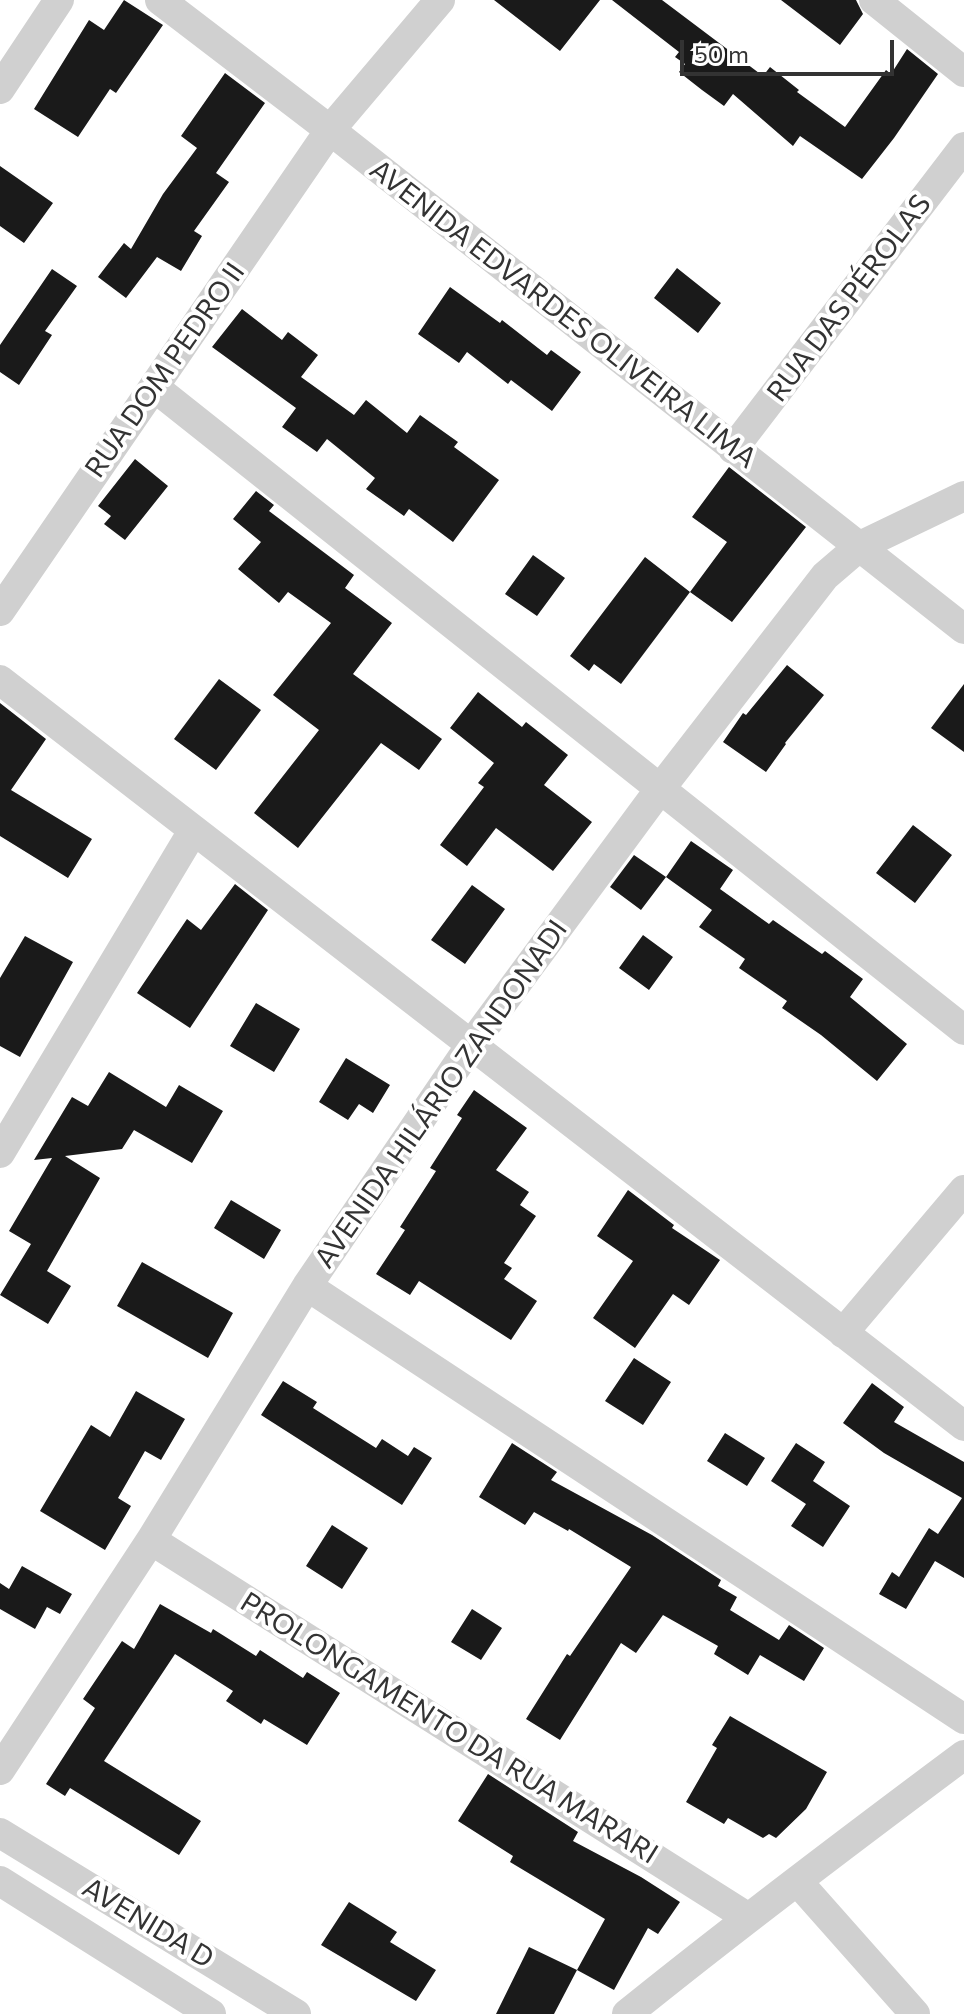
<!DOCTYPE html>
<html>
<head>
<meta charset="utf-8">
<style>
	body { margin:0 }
	#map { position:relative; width:964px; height:2014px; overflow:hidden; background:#fff; font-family:Commissioner,sans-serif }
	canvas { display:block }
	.scale { position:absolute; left:680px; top:40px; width:214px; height:36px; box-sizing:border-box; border:4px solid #333; border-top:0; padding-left:10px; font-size:24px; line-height:28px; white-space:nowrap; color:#333; -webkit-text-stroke:6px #fff; paint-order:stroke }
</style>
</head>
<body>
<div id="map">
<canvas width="964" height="2014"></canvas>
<div class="scale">50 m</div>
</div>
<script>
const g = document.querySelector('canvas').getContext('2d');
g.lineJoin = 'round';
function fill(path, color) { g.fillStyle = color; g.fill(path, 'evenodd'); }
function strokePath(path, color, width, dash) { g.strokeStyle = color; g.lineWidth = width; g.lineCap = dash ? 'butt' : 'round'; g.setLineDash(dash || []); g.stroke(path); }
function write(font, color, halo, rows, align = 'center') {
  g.font = font + ' Commissioner,sans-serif'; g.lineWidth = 8; g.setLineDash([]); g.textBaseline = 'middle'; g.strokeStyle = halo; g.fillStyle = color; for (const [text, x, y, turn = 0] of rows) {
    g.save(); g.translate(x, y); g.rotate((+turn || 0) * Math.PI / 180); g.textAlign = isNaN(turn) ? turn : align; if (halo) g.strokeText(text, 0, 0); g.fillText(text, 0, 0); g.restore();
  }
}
const building = new Path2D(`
	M124,0L163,25L116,93L110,89L78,137L34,109L89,20L104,30Z
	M494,0H600L560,51Z
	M612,0H662L763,76L770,67L799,90L797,92L845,127L886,70L891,74L907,49L938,74L894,138L862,179L800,136L793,146L733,94L724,106L702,90L679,72L685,64L675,57L679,52Z
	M781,0H856L863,14L840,45Z
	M225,73L265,103L216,173L229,182L194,231L202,236L181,271L157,257L126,298L98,277L124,243L131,249L163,194L197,148L181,136Z
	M0,166L53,203L24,243L0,226Z
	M677,268L721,303L698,333L654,298Z
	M52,269L77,286L45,331L52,335L19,385L0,372V345Z
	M450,287L500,323L502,320L547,355L551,350L581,372L552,411L511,380L508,384L467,352L459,363L418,334Z
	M242,309L282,340L288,332L318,355L301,377L354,415L366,400L407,433L420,415L458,442L454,447L499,480L453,542L409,509L404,516L366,489L375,478L327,439L317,452L282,427L296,408L212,347Z
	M135,459L168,486L125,540L104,524L111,516L98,506Z
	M729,467L806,527L732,622L690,592L727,542L692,517Z
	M256,491L274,505L269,511L354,575L345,588L392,623L353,674L442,739L419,770L381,743L298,848L254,813L319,730L273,695L331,623L288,592L279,603L238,569L261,542L233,519Z
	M533,555L565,578L537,616L505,594Z
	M645,557L690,592L621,684L594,664L589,671L570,656Z
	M787,665L824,695L785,743L786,744L766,772L723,742L743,713L746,715Z
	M219,679L261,710L216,770L174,739Z
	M964,684V752L931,728Z
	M478,692L522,727L526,722L568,755L544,785L592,822L553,871L496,828L467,866L440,845L484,787L478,783L494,763L450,728Z
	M0,703L46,739L11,790L92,839L68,878L0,836Z
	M913,825L952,855L915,903L876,873Z
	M691,841L733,870L720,889L769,924L773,920L822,954L825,951L863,979L850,997L907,1044L877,1081L821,1035L782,1008L787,1001L739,968L745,959L699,927L712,910L666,877Z
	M634,855L666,877L641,910L610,887Z
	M235,884L268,910L190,1028L137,993L187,919L201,930Z
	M472,885L505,909L465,964L431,940Z
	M643,935L673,957L649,990L619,968Z
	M25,936L73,962L20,1057L0,1046V978Z
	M256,1003L300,1029L274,1072L230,1046Z
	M346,1058L390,1085L373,1113L359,1104L348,1120L319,1102Z
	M109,1072L166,1107L179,1085L223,1111L192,1163L134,1130L122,1149L65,1156L100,1178L47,1271L71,1286L48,1324L0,1295L31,1244L9,1231L52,1158L34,1160L72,1097L88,1106Z
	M474,1090L527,1128L496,1170L529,1192L520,1205L536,1216L504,1263L512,1268L504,1279L537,1301L511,1340L419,1281L410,1295L376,1274L405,1230L400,1227L436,1171L430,1168L462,1118L457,1115Z
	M628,1190L674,1225L672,1228L720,1260L689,1305L673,1294L635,1348L593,1318L633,1261L597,1236Z
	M231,1200L281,1230L264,1259L214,1228Z
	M142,1262L233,1313L208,1358L117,1306Z
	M634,1358L671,1382L643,1425L605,1401Z
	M283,1381L317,1402L313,1408L376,1448L382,1439L408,1456L414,1447L432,1458L402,1505L261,1415Z
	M872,1383L904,1407L894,1422L964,1462V1578L935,1561L906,1609L879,1594L892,1572L899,1577L929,1528L938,1534L962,1498L884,1453L843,1423Z
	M136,1391L185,1419L161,1460L145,1451L118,1498L131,1506L105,1550L40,1511L91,1425L110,1437Z
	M725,1433L765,1458L747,1486L707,1461Z
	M512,1443L557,1472L551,1480L652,1535L721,1580L718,1586L737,1597L730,1610L779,1640L789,1625L824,1648L804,1681L760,1655L748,1675L714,1654L718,1646L663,1615L636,1653L621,1643L560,1740L526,1719L567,1654L570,1656L631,1567L569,1529L568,1531L534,1512L525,1525L479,1497Z
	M796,1443L825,1462L813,1481L850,1506L823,1547L791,1526L806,1504L771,1481Z
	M332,1525L368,1548L342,1589L306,1566Z
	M22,1566L72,1594L60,1614L47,1607L35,1629L0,1609V1583L9,1589Z
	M160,1604L211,1633L213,1629L256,1656L260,1650L303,1678L307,1672L340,1693L307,1745L264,1719L261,1724L226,1701L233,1691L175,1654L104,1761L201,1821L179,1855L70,1788L65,1796L46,1784L95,1708L83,1699L122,1641L134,1649Z
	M472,1609L502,1628L481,1660L451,1642Z
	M730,1716L827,1772L806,1809L776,1838L769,1834L763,1838L728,1818L724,1824L686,1802L717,1748L712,1745Z
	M488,1774L578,1832L573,1841L641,1877L680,1902L658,1934L648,1928L614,1990L577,1970L605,1919L510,1862L513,1856L458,1821Z
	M349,1902L397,1932L390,1942L436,1970L416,2001L321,1945Z
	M529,1947L577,1970L554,2014H496Z`);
const minor = new Path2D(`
	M160,0L330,130L964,629
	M874,0L964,72
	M0,89L59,0
	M154,387L964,1030
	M733,449L964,147
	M0,611L330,130L440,0
	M0,680L964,1426
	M0,1153L193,831
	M307,1286L964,1719
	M843,1333L964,1190
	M151,1540L747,1917
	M0,1770L151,1540L307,1286L471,1045L660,789L825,576L860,546L964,496
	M0,1833L296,2014
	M0,1881L211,2014
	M798,1882L915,2014
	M627,2014C737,1925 850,1840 964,1755`);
const streetNames = [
	["RUA DAS PÉROLAS",849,298,-53],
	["AVENIDA EDVARDES OLIVEIRA LIMA",563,314,38],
	["RUA DOM PEDRO II",165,370,-55],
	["AVENIDA HILÁRIO ZANDONADI",441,1094,-55],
	["PROLONGAMENTO DA RUA MARARI",449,1728,32],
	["AVENIDA D",148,1923,31]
];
fill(building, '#1a1a1a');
strokePath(minor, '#d0d0d0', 30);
write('28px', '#333', '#fff', streetNames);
</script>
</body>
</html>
